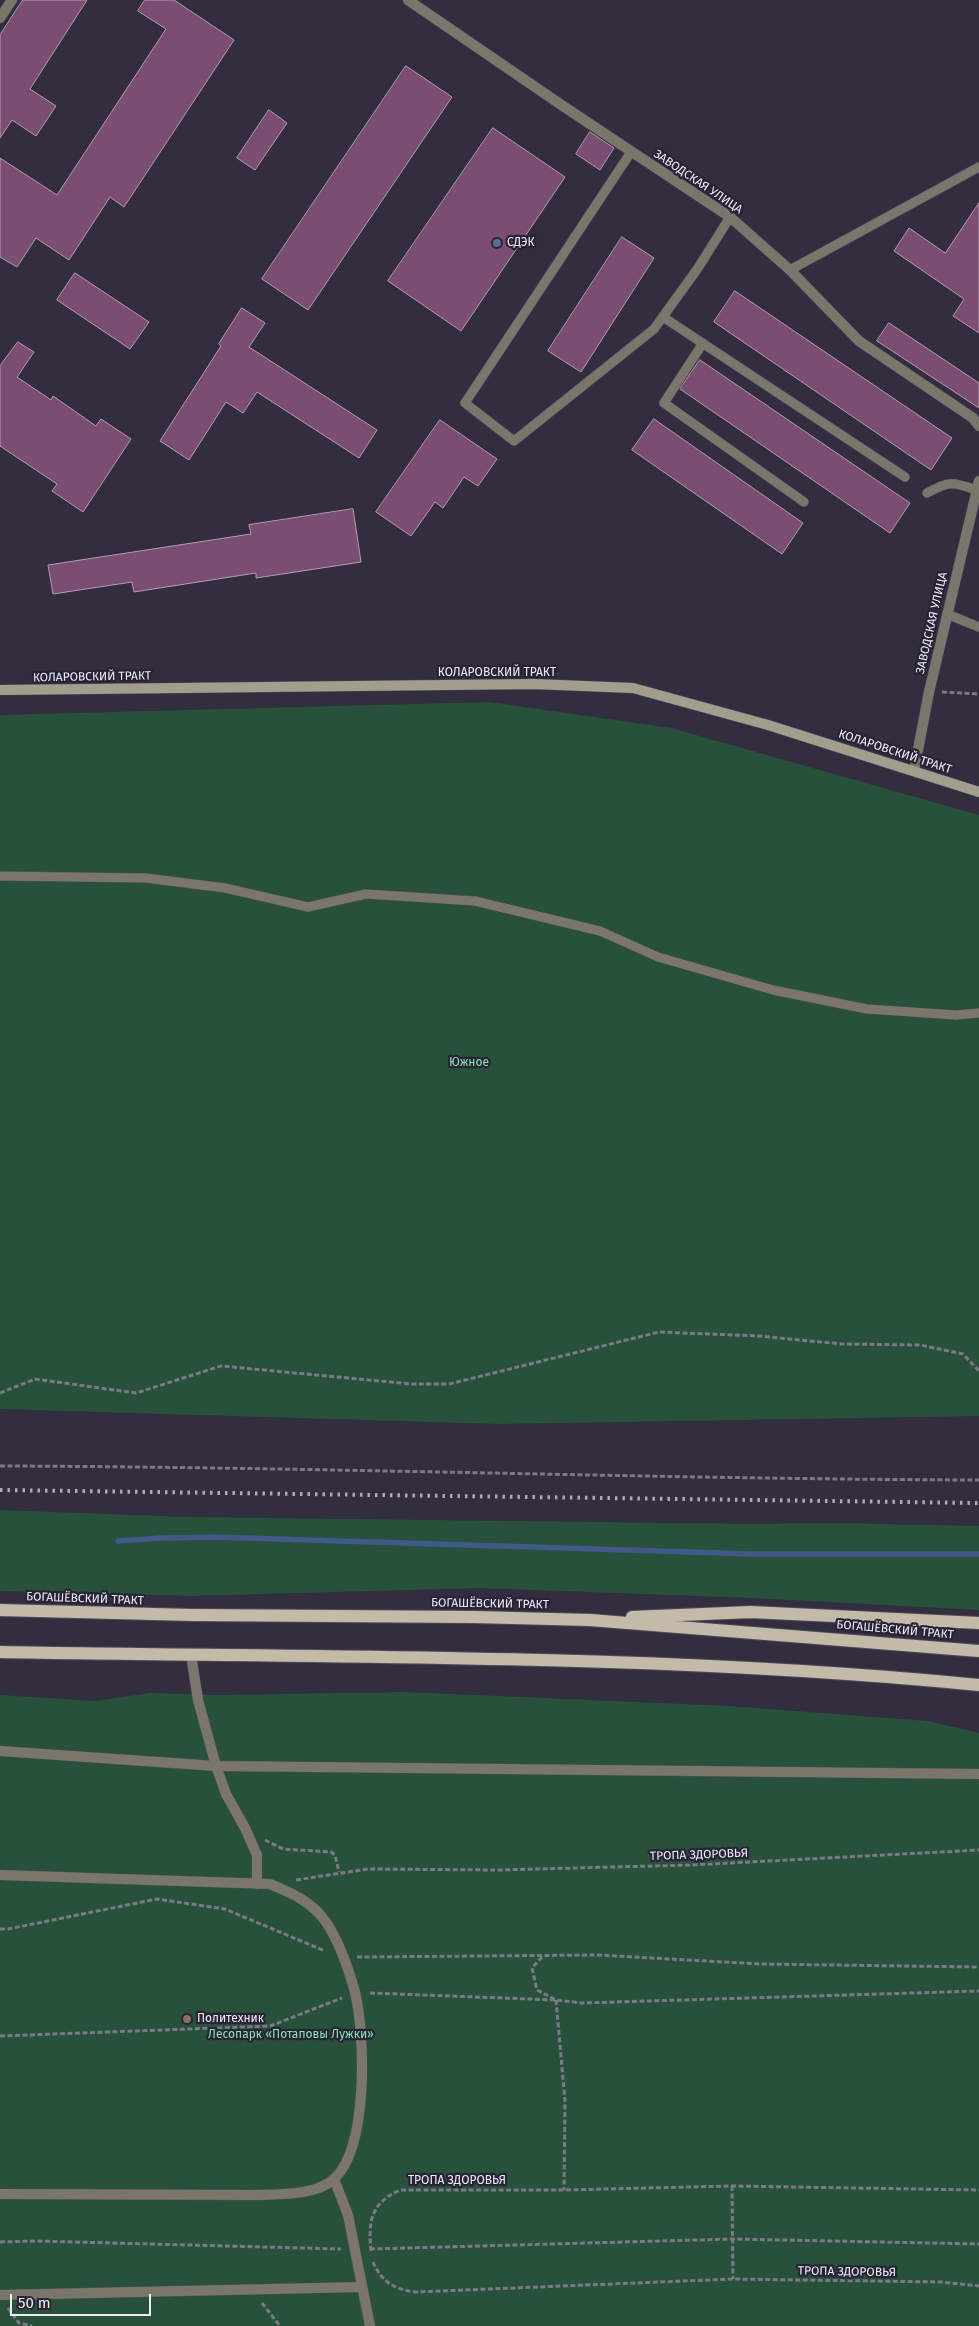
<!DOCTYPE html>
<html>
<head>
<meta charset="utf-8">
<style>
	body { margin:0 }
	#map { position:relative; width:979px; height:2326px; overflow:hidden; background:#322e40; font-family:"Fira Sans",sans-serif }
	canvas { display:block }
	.scale { position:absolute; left:10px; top:2294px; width:141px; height:22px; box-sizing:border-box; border:2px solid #eeebf7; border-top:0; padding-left:6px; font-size:15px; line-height:18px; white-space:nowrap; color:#eeebf7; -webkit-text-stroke:4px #282436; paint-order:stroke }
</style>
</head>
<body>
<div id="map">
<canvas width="979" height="2326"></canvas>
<div class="scale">50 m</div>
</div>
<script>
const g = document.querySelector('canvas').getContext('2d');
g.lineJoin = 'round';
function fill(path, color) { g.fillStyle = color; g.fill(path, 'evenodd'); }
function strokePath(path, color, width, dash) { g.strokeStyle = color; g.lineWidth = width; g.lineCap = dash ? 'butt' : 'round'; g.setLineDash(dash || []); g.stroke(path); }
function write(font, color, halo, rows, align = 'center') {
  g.font = font + ' "Fira Sans",sans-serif'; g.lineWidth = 4.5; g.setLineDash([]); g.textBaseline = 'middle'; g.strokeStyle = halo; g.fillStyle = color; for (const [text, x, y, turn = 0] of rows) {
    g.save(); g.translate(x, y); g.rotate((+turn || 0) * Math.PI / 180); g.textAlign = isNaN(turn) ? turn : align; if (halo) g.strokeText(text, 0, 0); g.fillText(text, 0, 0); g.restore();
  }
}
const green = new Path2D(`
	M489,702L671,728L979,815V1416L498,1424L0,1409V715Z
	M0,1510L187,1517L753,1524L835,1523L979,1526V1610L752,1598L480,1588L190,1596L0,1591Z
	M406,1692L728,1706L928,1721L979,1733V2326H0V1695L95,1701L150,1693L219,1695Z`);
const stream = new Path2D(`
	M118,1541L160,1538L214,1537L753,1554H979`);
const building = new Path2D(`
	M23,0H87L30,89L56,106L36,136L12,120L0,138V35Z
	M145,0H174L234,40L124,207L110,197L69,260L36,238L17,267L0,257V158L57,195L166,29L138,11Z
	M406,66L452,97L308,310L262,279Z
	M269,110L287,123L255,170L237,158Z
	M493,128L565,177L461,331L388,281Z
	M590,132L614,148L600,170L576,154Z
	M979,203V333L953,316L964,299L894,251L909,228L945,253Z
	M622,237L654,258L581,372L548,351Z
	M75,273L149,322L130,349L57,300Z
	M735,291L952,438L931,470L714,322Z
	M242,308L265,323L249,347L377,430L359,458L257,392L243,413L226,402L189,460L160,441L221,346L219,344Z
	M889,323L979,383V408L877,341Z
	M18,342L34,352L17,377L51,400L53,396L96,426L101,419L131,439L83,512L52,491L57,484L0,446V366Z
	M700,360L910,503L890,533L680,389Z
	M654,419L803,523L782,554L632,450Z
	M440,420L497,459L478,486L464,477L443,508L435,502L411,536L376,512Z
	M353,509L361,562L256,578V573L134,592L132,582L53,594L48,565L251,534L249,525Z`);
const path = new Path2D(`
	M942,692L979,694
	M0,1393L35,1379L136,1393L221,1366L412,1384H449L659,1332L760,1336L841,1344L920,1345L963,1354L979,1371
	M0,1466C326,1467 653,1479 979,1480
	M265,1840L283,1849L331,1852L335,1855L339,1872
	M296,1880L368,1869L498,1870L692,1865L979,1850
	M0,1929H8L157,1899L225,1909L325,1951
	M357,1957L598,1955L760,1964L979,1967
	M542,1957L532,1968L537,1990L556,2000L582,2003L979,1991
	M370,1993L556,2000
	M556,2000L565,2101L564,2190
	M0,2036L270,2026L342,1998
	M732,2186L733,2279
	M0,2242L36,2241L341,2249
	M370,2249L733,2239L979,2244
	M371,2251C368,2221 371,2202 401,2190H564L732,2186L979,2190
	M373,2262C381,2282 396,2290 416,2292L733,2279L941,2282L979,2286
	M262,2303L280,2326
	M8,2308L19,2323L32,2326`);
const service = new Path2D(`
	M631,152L465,403L514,441L654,329L698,268L730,217
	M790,270L979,167
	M663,317L905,477
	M703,343L664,403L804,502
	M927,493C950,480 953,482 977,490
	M947,614L979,627
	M0,876L146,878L225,888L308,907L366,894L475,901L600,931L658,957L773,990L867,1009L956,1015L979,1013`);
const pedestrian = new Path2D(`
	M0,1751L216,1766L979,1774
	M0,1875L270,1884C292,1893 312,1902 326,1922C340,1943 348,1967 355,1992C365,2034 369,2147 334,2179C315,2196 279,2194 254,2195L0,2194
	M334,2179L348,2215L370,2326
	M0,2295L362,2287`);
const minor = new Path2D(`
	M408,0L560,104L730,217L790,270L859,341L973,418L979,426
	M0,18L12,0
	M914,771L929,692L979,481
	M191,1655L198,1700L216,1766L226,1794L245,1828L257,1855V1884`);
const secondary = new Path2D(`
	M0,690L534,684L633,688L768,725L979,792`);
const primary = new Path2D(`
	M0,1610L192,1615L474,1617L590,1620L979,1651
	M632,1617L751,1612L979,1623
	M0,1652C326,1658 654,1653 979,1685`);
const rail = new Path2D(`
	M0,1490L979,1503`);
const markers = [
	[497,243,5,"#5c6f8a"],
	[187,2019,5,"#8d6e63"]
];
const streetNames = [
	["ЗАВОДСКАЯ УЛИЦА",698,182,34],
	["ЗАВОДСКАЯ УЛИЦА",932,623,-77],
	["КОЛАРОВСКИЙ ТРАКТ",497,673],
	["КОЛАРОВСКИЙ ТРАКТ",92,677,-1],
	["КОЛАРОВСКИЙ ТРАКТ",895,752,18],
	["БОГАШЁВСКИЙ ТРАКТ",85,1599,2],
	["БОГАШЁВСКИЙ ТРАКТ",490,1604,1],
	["БОГАШЁВСКИЙ ТРАКТ",895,1630,5],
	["ТРОПА ЗДОРОВЬЯ",699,1855,-2],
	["ТРОПА ЗДОРОВЬЯ",457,2181],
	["ТРОПА ЗДОРОВЬЯ",847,2272,1]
];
const poiNames = [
	["СДЭК",507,243],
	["Политехник",197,2019]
];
const parkNames = [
	["Южное",469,1063],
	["Лесопарк «Потаповы Лужки»",291,2035]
];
fill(green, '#27513a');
strokePath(stream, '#425988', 5.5);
fill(building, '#7c4d72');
strokePath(building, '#b39dad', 1);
strokePath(service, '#504c5d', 10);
strokePath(pedestrian, '#504c5d', 11);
strokePath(minor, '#504c5d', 11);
strokePath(secondary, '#504c5d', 11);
strokePath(primary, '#504c5d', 14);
strokePath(path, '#7c7888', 3, [5, 2.5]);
strokePath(service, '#7a766c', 9);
strokePath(pedestrian, '#7a766c', 10);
strokePath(minor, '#7a766c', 10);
strokePath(secondary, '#a39d8d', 10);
strokePath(primary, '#c3baa7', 12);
strokePath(rail, '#aeabb9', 4, [2.5, 5]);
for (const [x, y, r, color] of markers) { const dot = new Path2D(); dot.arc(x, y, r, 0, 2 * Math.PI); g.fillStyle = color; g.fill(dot); strokePath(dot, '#282436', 2); }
write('12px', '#eeebf7', '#282436', streetNames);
write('12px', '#eeebf7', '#282436', poiNames, 'left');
write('12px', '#89e3b0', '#282436', parkNames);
</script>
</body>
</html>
